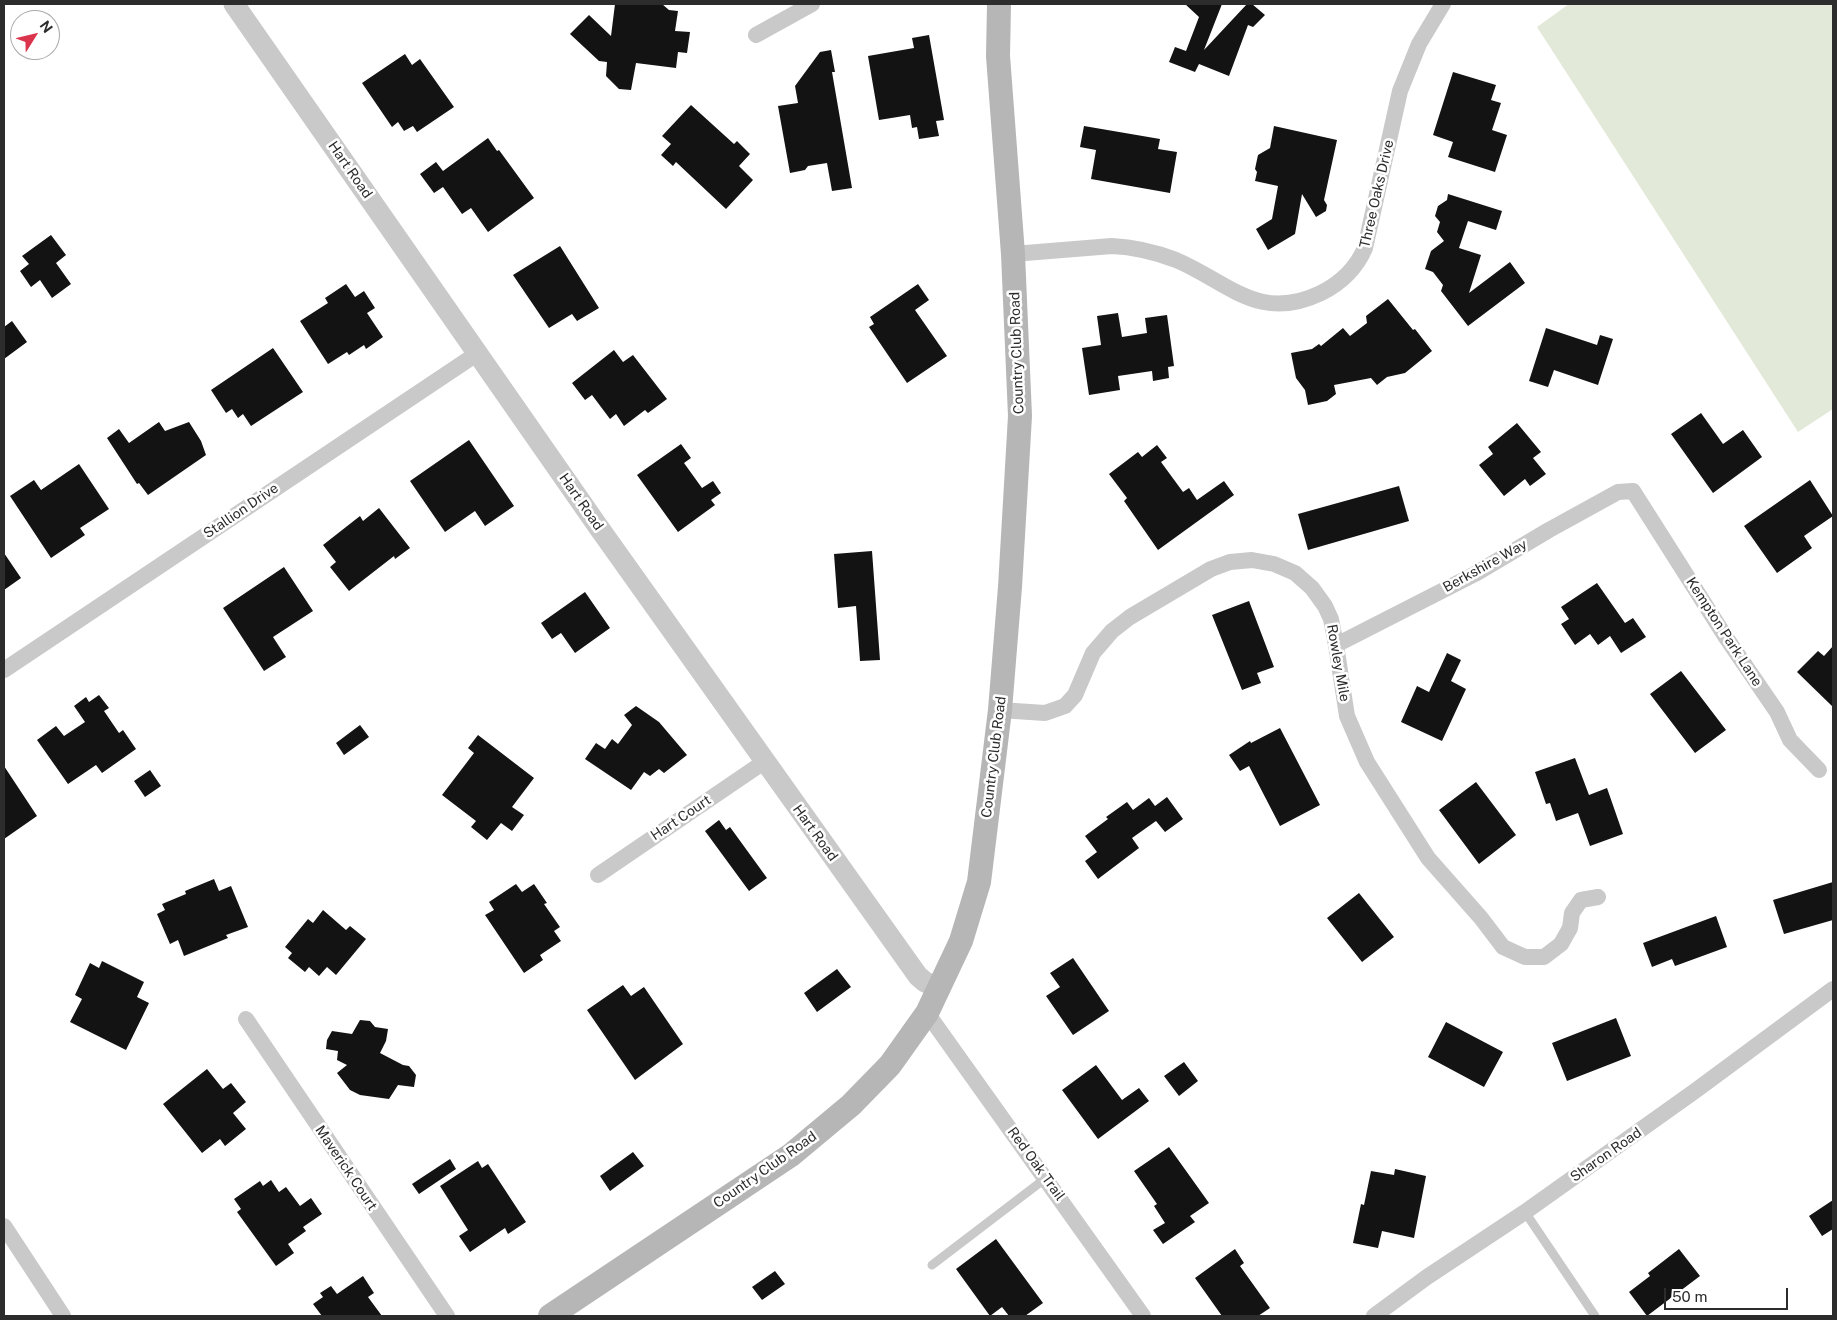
<!DOCTYPE html>
<html>
<head>
<meta charset="utf-8">
<style>
	body { margin:0 }
	#map { position:relative; width:1837px; height:1320px; overflow:hidden; background:#fff; font-family:"Public Sans",sans-serif }
	canvas { display:block }
	.frame { position:absolute; inset:0; border:5px solid #2c2c2c; pointer-events:none }
	.north { position:absolute; left:10px; top:10px; width:50px; height:50px; box-sizing:border-box; background:#fff; border:1px solid #ababab; border-radius:50%; rotate:54deg; font-size:14px; font-weight:700; line-height:20px; text-align:center; color:#2c2c2c }
	.north::after { content:''; display:block; margin:auto; width:18px; height:22px; background:#db354e; clip-path:polygon(50% 0,100% 100%,50% 72%,0 100%) }
	.scale { position:absolute; left:1664px; top:1288px; width:124px; height:22px; box-sizing:border-box; border:2px solid #2c2c2c; border-top:0; padding-left:6px; font-size:15px; line-height:18px; white-space:nowrap; color:#2c2c2c; -webkit-text-stroke:4px #fff; paint-order:stroke }
</style>
</head>
<body>
<div id="map">
<canvas width="1837" height="1320"></canvas>
<div class="frame"></div>
<div class="north">N</div>
<div class="scale">50 m</div>
</div>
<script>
const g = document.querySelector('canvas').getContext('2d');
g.lineJoin = 'round';
function fill(path, color) { g.fillStyle = color; g.fill(path, 'evenodd'); }
function strokePath(path, color, width, dash) { g.strokeStyle = color; g.lineWidth = width; g.lineCap = dash ? 'butt' : 'round'; g.setLineDash(dash || []); g.stroke(path); }
function write(font, color, halo, rows, align = 'center') {
  g.font = font + ' "Public Sans",sans-serif'; g.lineWidth = 5; g.setLineDash([]); g.textBaseline = 'middle'; g.strokeStyle = halo; g.fillStyle = color; for (const [text, x, y, turn = 0] of rows) {
    g.save(); g.translate(x, y); g.rotate((+turn || 0) * Math.PI / 180); g.textAlign = isNaN(turn) ? turn : align; if (halo) g.strokeText(text, 0, 0); g.fillText(text, 0, 0); g.restore();
  }
}
const green = new Path2D(`
	M1569,4H1833V409L1798,432L1537,27Z`);
const building = new Path2D(`
	M615,4H662L669,10L678,11L675,31L690,32L687,53L678,52L676,68L636,63L631,90L619,89L606,76L607,62L599,61L570,34L589,15L611,36Z
	M1185,4H1222L1204,50L1247,4H1252L1265,15L1253,27L1248,25L1229,76L1199,64L1195,72L1169,62L1175,47L1186,51L1199,17Z
	M929,35L944,120L936,121L939,136L919,139L917,127L912,128L910,115L879,120L868,56L914,48L912,38Z
	M831,50L835,72H832L852,188L832,191L827,163L808,166L805,170L790,173L778,106L798,103L795,86L820,52Z
	M405,54L412,65L420,59L454,107L417,132L413,126L404,131L398,122L392,127L362,83Z
	M1453,72L1496,85L1491,100L1501,103L1492,130L1507,135L1495,172L1448,157L1453,142L1433,135Z
	M691,105L734,144L737,141L750,154L739,166L753,180L726,209L676,162L673,166L661,155L671,144L662,136Z
	M1084,126L1160,139L1158,149L1177,152L1170,193L1091,179L1096,150L1080,147Z
	M1274,126L1337,140L1324,200L1327,205L1326,211L1316,217L1302,194L1295,234L1268,250L1256,229L1272,219L1278,186L1255,181L1257,172L1255,169L1258,155L1270,148Z
	M488,138L497,151L499,150L534,198L488,232L471,208L462,214L443,187L434,193L420,174L436,162L443,171Z
	M1448,194L1502,211L1496,230L1468,221L1459,248L1481,255L1469,293L1510,262L1525,283L1468,326L1441,291L1443,285L1433,272L1425,269L1431,251L1444,241L1437,232L1440,222L1435,216L1438,206L1447,200Z
	M51,235L66,255L56,263L71,284L52,298L40,280L31,287L20,271L29,264L22,256Z
	M560,246L599,308L577,321L572,314L549,328L513,275Z
	M346,284L355,297L364,291L375,308L367,313L383,337L366,349L364,345L349,355L347,352L328,364L300,321L328,303L325,298Z
	M918,284L929,300L915,310L947,356L907,383L869,327L874,324L870,317Z
	M1388,299L1413,330L1415,329L1432,351L1405,373L1387,377L1377,385L1371,378L1334,385L1336,394L1327,401L1308,405L1305,390L1296,378L1291,353L1312,349L1319,344L1321,346L1343,328L1350,336L1367,323L1366,316Z
	M1118,313L1122,337L1147,333L1145,318L1167,315L1174,366L1168,367L1169,378L1153,381L1152,371L1118,376L1120,390L1089,395L1082,348L1101,345L1097,316Z
	M12,321L27,342L4,359V327Z
	M1546,328L1597,345L1600,335L1613,339L1598,385L1554,370L1548,387L1529,381Z
	M273,348L303,392L251,426L243,414L238,418L232,409L226,413L211,390Z
	M614,350L623,362L633,355L667,399L648,413L645,410L624,426L616,414L610,419L592,395L585,400L572,383Z
	M1701,413L1723,444L1743,430L1762,457L1713,493L1671,434Z
	M159,422L165,431L189,422L201,441L206,455L148,495L139,483L137,484L107,438L119,429L129,443Z
	M1517,423L1541,452L1533,458L1546,474L1530,486L1525,479L1504,496L1479,465L1493,454L1488,447Z
	M469,440L514,506L485,526L475,511L445,532L410,481Z
	M681,444L691,458L684,463L702,488L713,481L721,493L711,500L715,505L678,532L637,475Z
	M1157,445L1167,458L1161,462L1183,492L1189,488L1197,500L1224,481L1234,495L1158,550L1124,501L1127,498L1109,474L1138,452L1142,457Z
	M79,464L109,509L80,528L85,535L51,558L10,496L34,480L41,490Z
	M1810,480L1833,516L1804,536L1812,548L1777,573L1744,526Z
	M1399,486L1409,521L1308,550L1298,514Z
	M379,508L410,548L395,559L394,556L349,591L330,567L336,562L323,545L360,516L363,521Z
	M872,551L880,660L860,661L856,606L838,608L834,554Z
	M4,553L21,578L4,590Z
	M284,567L313,611L273,637L286,657L264,671L223,608Z
	M1597,583L1625,623L1633,618L1646,637L1621,653L1610,636L1598,645L1590,634L1575,645L1561,624L1569,619L1561,607Z
	M585,592L610,628L575,653L561,633L552,639L541,623Z
	M1249,601L1274,667L1257,673L1261,683L1242,690L1212,615Z
	M1833,646V707L1797,672L1818,651L1824,656Z
	M1447,653L1461,660L1451,681L1466,689L1442,741L1401,722L1417,686L1429,692Z
	M1681,671L1726,730L1695,753L1650,694Z
	M99,695L109,708L104,711L119,733L123,730L136,749L102,773L96,765L68,784L37,740L56,726L64,736L85,722L74,706L86,697L89,702Z
	M636,706L659,722L687,755L664,773L659,769L650,776L644,772L631,790L585,759L596,743L605,749L612,739L618,744L632,725L624,715Z
	M360,725L369,737L344,755L336,743Z
	M1280,728L1320,805L1280,826L1249,766L1240,771L1229,755L1250,741L1251,743Z
	M478,735L534,778L512,807L524,815L512,831L501,823L487,840L471,827L476,821L442,795L474,753L468,748Z
	M1575,758L1589,795L1607,788L1623,834L1590,846L1578,813L1556,821L1550,803L1546,804L1535,772Z
	M4,766L37,816L4,839Z
	M150,770L161,786L145,797L134,781Z
	M1476,782L1516,835L1479,864L1439,810Z
	M1167,797L1183,819L1165,832L1156,821L1132,838L1139,848L1098,879L1085,861L1097,852L1085,836L1108,819L1106,817L1127,802L1133,810L1149,798L1155,806Z
	M719,820L726,830L730,827L767,878L749,891L705,831Z
	M214,879L219,891L231,886L248,927L226,935L228,938L184,956L178,940L170,944L157,914L165,910L162,904L186,894L185,891Z
	M1833,882V920L1784,934L1773,900Z
	M516,884L522,892L534,884L547,903L544,904L560,927L554,931L561,941L540,955L543,960L524,973L485,915L494,910L489,902Z
	M1359,893L1394,937L1362,962L1327,918Z
	M323,910L346,930L350,926L366,939L336,975L327,967L319,976L309,967L305,972L288,958L292,953L285,947L308,919L313,923Z
	M1716,916L1727,947L1675,966L1672,959L1652,967L1643,943Z
	M1073,958L1109,1011L1073,1035L1046,996L1060,987L1050,973Z
	M102,961L144,982L137,997L149,1003L126,1050L70,1022L82,999L75,995L90,963L99,968Z
	M837,969L851,987L817,1012L804,993Z
	M623,985L631,996L644,987L683,1044L635,1080L587,1010Z
	M1616,1018L1631,1056L1567,1081L1552,1043Z
	M360,1020L370,1021L375,1027L388,1029L386,1041L380,1053L403,1065L409,1066L416,1075L414,1087L398,1085L389,1099L360,1095L350,1090L337,1073L347,1065L337,1060L338,1051L326,1049L327,1040L332,1031L352,1034Z
	M1446,1022L1503,1052L1484,1087L1428,1057Z
	M1184,1062L1198,1081L1179,1096L1164,1076Z
	M1096,1065L1122,1100L1139,1088L1149,1101L1098,1139L1062,1090Z
	M207,1069L223,1089L231,1083L246,1102L233,1113L246,1129L225,1146L220,1139L202,1153L163,1104Z
	M1169,1147L1209,1203L1190,1216L1195,1222L1163,1244L1153,1230L1165,1223L1154,1206L1157,1204L1134,1171Z
	M633,1152L644,1166L610,1191L600,1176Z
	M450,1159L456,1169L419,1194L412,1184Z
	M478,1161L482,1168L488,1164L526,1222L508,1234L505,1228L470,1252L459,1236L468,1230L440,1186Z
	M1395,1169L1426,1176L1414,1238L1382,1231L1378,1248L1353,1243L1361,1204L1364,1205L1371,1171L1394,1175Z
	M271,1180L279,1192L286,1187L300,1206L311,1198L322,1214L303,1227L306,1231L288,1244L294,1253L276,1266L237,1212L241,1209L234,1199L260,1181L263,1186Z
	M1833,1200V1229L1822,1236L1809,1216Z
	M996,1239L1043,1303L1025,1316H1009L1002,1307L990,1316L956,1269Z
	M1235,1249L1244,1263L1240,1266L1270,1308L1258,1316H1222L1195,1278Z
	M1679,1249L1700,1276L1647,1316L1629,1292L1650,1276L1648,1273Z
	M775,1271L785,1284L762,1300L752,1287Z
	M363,1276L374,1293L368,1297L382,1316H322L313,1304L323,1297L320,1293L331,1286L337,1294Z`);
const service = new Path2D(`
	M1525,1212L1595,1316
	M932,1265L1046,1178`);
const minor = new Path2D(`
	M756,35L812,4
	M1013,254L1112,246C1134,247 1155,252 1176,260C1228,282 1259,323 1321,293C1341,283 1356,269 1365,248L1400,91L1419,44L1443,4
	M1336,645L1475,574L1549,530L1618,492L1633,491L1725,636L1777,712L1790,740L1819,770
	M4,670L478,353
	M1000,710L1045,713L1065,706L1075,695L1093,653L1112,631L1130,617L1211,569L1230,562L1252,560L1274,564L1295,573L1312,588L1325,606L1331,619L1336,645L1347,716L1367,762L1428,858L1481,918L1503,947L1525,957H1544L1561,944L1570,928L1572,913L1581,900L1598,897
	M598,875L764,762
	M927,1013L1143,1316
	M246,1019L447,1316
	M4,1226L63,1316
	M1374,1316L1427,1277L1525,1212L1695,1091L1833,989`);
const tertiary = new Path2D(`
	M234,4L597,525L918,976L925,982L940,988`);
const secondary = new Path2D(`
	M550,1316L791,1155L851,1105L890,1065L927,1013L961,941L979,882L1000,710L1010,587L1020,416L1013,254L998,56L999,4`);
const streetNames = [
	["Hart Road",350,170,55],
	["Three Oaks Drive",1377,194,-77],
	["Country Club Road",1017,353,-92],
	["Hart Road",581,502,55],
	["Stallion Drive",241,511,-34],
	["Berkshire Way",1485,566,-29],
	["Kempton Park Lane",1724,632,57],
	["Rowley Mile",1338,663,80],
	["Country Club Road",994,757,-83],
	["Hart Court",681,818,-34],
	["Hart Road",815,833,54],
	["Sharon Road",1606,1155,-35],
	["Red Oak Trail",1036,1164,54],
	["Maverick Court",346,1168,56],
	["Country Club Road",765,1170,-35]
];
fill(green, '#e3e9d9');
fill(building, '#131313');
strokePath(service, '#c9c9c9', 9);
strokePath(minor, '#c9c9c9', 16);
strokePath(tertiary, '#c9c9c9', 21);
strokePath(secondary, '#b6b6b6', 24);
write('14px', '#2c2c2c', '#fff', streetNames);
</script>
</body>
</html>
